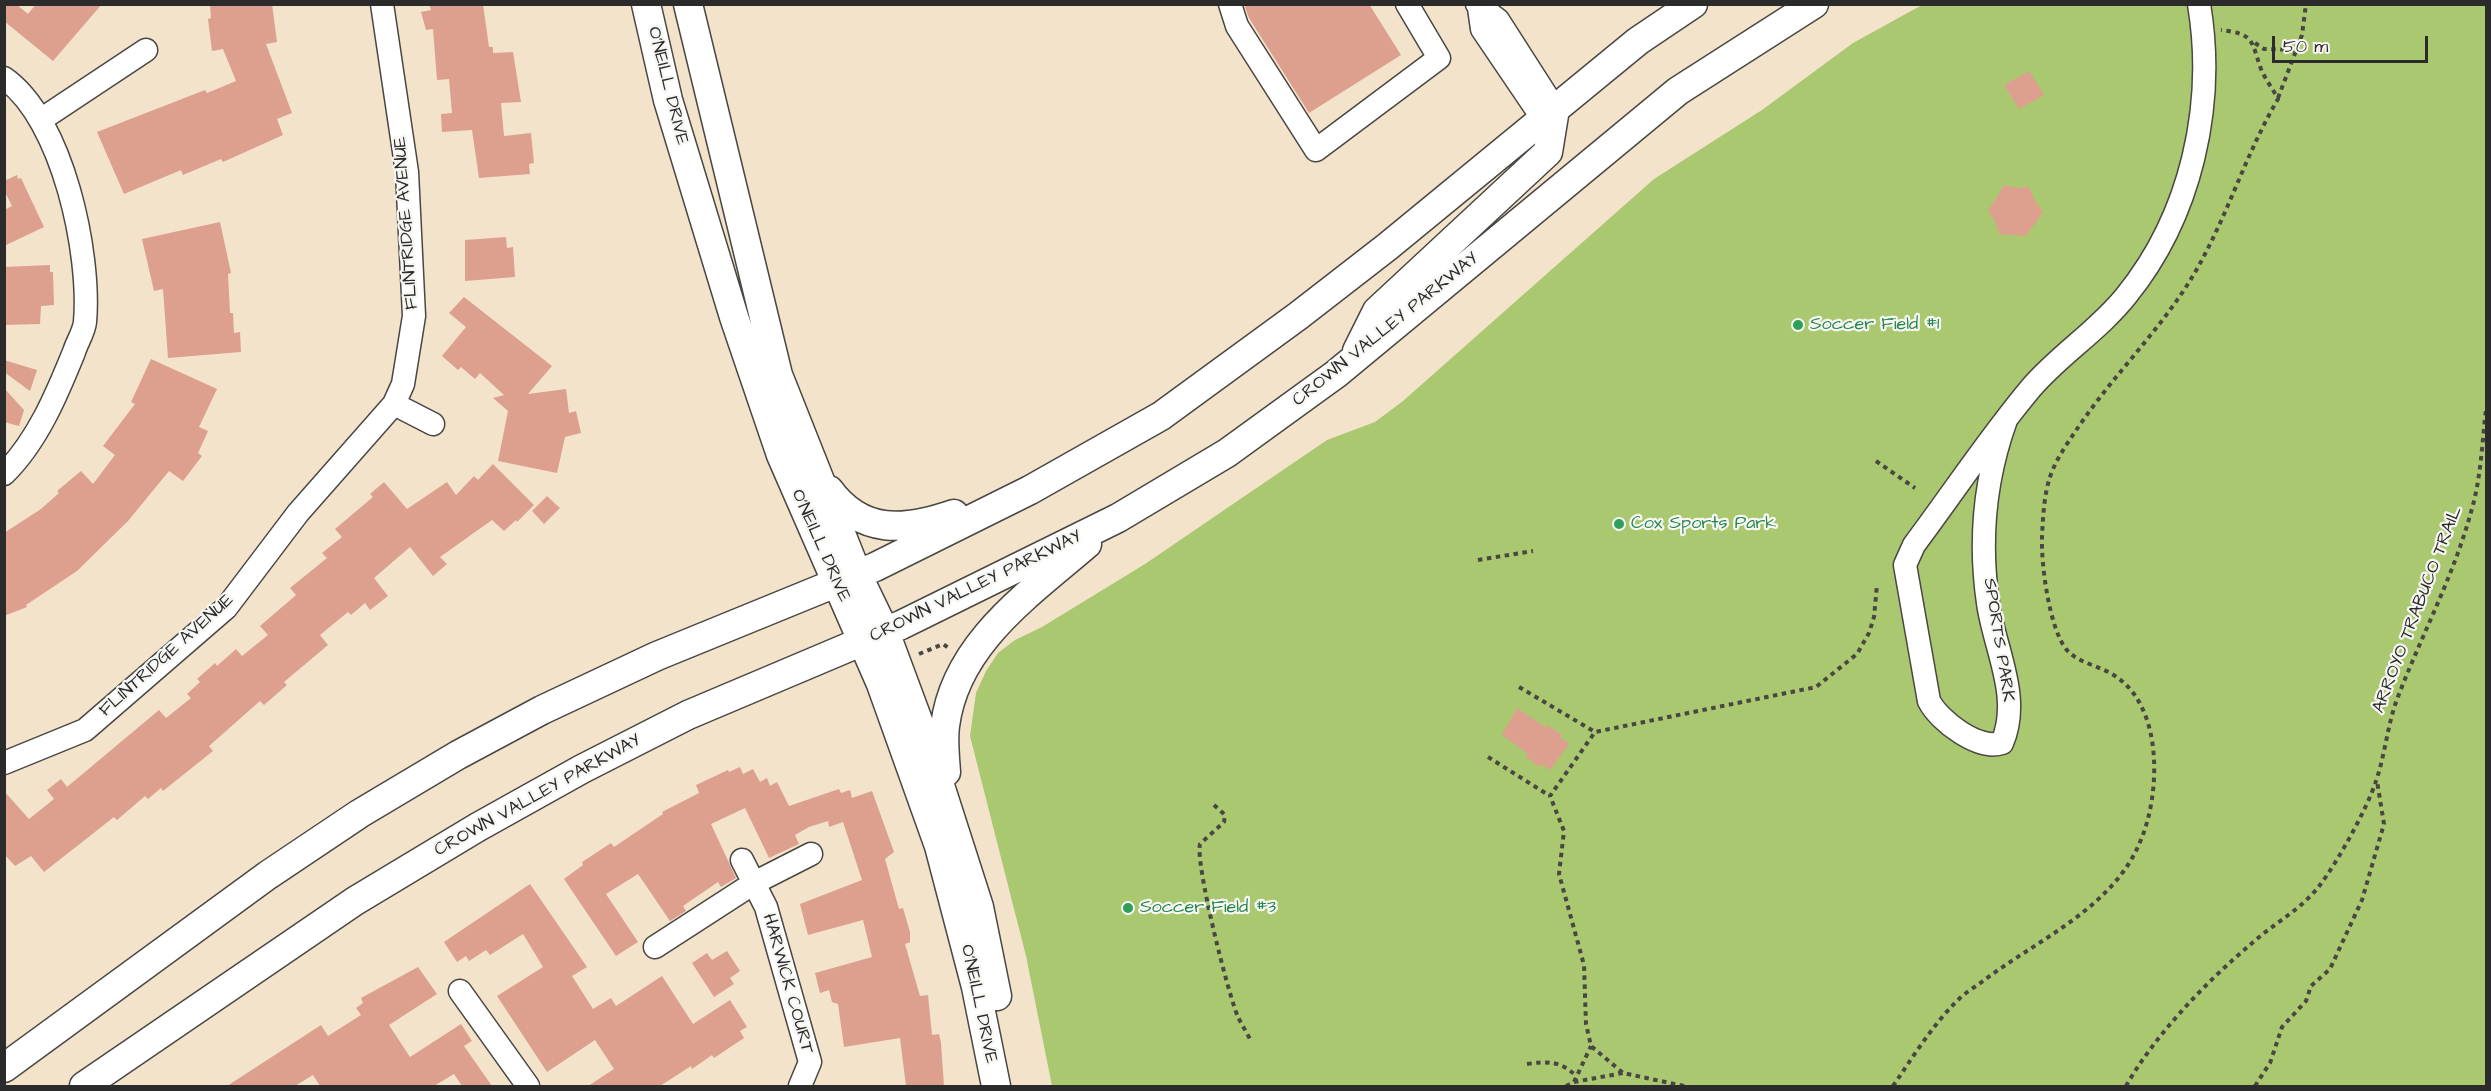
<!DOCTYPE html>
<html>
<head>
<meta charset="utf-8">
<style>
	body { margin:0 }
	#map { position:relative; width:2491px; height:1091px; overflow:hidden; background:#f3e3cb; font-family:"Architects Daughter",sans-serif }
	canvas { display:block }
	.frame { position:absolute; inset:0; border:6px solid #2b2b2b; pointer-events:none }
	.scale { position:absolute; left:2272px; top:36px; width:156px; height:27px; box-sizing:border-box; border:3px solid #2b2b2b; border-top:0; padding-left:8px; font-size:18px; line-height:21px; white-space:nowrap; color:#2b2b2b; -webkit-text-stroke:4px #f6f6f2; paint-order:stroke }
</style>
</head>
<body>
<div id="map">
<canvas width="2491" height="1091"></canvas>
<div class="frame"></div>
<div class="scale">50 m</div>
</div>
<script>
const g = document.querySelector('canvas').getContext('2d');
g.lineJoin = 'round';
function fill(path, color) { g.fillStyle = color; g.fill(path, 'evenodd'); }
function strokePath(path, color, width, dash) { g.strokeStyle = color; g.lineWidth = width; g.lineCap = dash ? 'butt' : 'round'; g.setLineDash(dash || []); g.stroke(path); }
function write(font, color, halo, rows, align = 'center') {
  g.font = font + ' "Architects Daughter",sans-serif'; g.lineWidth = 4.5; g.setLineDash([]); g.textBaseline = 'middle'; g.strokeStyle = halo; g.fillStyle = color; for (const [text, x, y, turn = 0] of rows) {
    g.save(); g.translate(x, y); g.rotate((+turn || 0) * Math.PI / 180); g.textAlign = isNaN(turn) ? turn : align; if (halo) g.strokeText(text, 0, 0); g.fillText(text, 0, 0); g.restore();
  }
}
const green = new Path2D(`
	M1922,5H2486V1086H1052L1026,956L970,736L976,693L986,671L998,653L1015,640L1042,627L1145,564L1327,440L1375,422L1403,401L1654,179L1762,110L1853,43Z`);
const building = new Path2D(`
	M4,4H16L28,14L36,4H102L53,61L4,21Z
	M210,4H272L277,42L266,44L292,113L277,119L283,135L223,162L221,159L183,175L181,170L124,194L97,132L205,90L207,93L236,81L223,49L212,51L208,19L211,18Z
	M429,4H483L489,47H493V53L513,52L521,102L501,103L504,136L531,133L534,163L529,164L530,174L479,178L472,130L442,132L441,114L452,113L449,79L437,80L433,29L426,30L421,12L431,10Z
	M1244,4H1369L1401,55L1309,113L1249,18Z
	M2029,71L2044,95L2019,109L2004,85Z
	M17,175L18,179L21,178L44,227L4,246V210L12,206L4,190V181Z
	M2004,185L2017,188L2029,187L2035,201L2043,212L2026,236L1999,234L1995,221L1988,211Z
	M220,222L231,273L228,274L230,313H233L234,333L240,332L241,352L168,358L163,289L154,291L142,239Z
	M506,237L507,248L513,247L515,277L465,281V240Z
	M50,265V272H53L54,305L41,306L40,324L4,325V267Z
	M464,297L552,366L528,394L566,389L569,413L576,411L581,433L565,437L557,473L498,461L508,411L493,398L504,395L480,373L475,379L461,367L458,370L442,356L466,327L449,313Z
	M151,359L217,389L199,427L208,431L198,453L202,456L183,481L169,471L128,521L77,571L26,605L27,607L4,616V533L41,509L59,493L57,491L81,471L93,484L115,455L103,446L135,404L131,402Z
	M4,360L37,370L30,391L4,372Z
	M4,388L24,410L19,426L4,422Z
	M493,464L534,505L517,522L516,520L504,531L492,520L440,557L447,564L433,576L410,547L374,578L388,596L370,610L365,603L351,615L348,612L320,635L328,645L284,682L287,685L264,705L260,701L209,746L213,751L163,791L161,788L148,799L145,796L117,820L114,817L44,872L31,856L15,866L4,854V791L29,819L54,799L47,790L61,779L67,787L159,710L166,718L191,698L187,694L200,682L197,679L215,663L217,666L236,649L242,656L268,635L260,626L296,595L290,588L327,558L322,553L342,537L335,529L373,497L370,494L384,482L407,509L447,482L456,495L474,476L478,480Z
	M547,496L560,508L544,524L532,511Z
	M1517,708L1545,727L1547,725L1562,735L1560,737L1569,744L1550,770L1542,764L1539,767L1525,756L1528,754L1502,735Z
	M740,767L743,774L753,769L760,782L767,778L770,786L777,782L789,806L839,789L841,793L850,790L852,798L872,791L894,852L885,859L899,909L903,908L910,932V942L905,944L920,996L928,995L932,1035L939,1034L941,1043L944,1086H906L900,1038L844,1047L838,1004L832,1002L829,990L820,993L815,973L872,957L863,920L808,935L800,904L862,880L843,822L829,827L828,821L809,827L795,835L799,844L769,858L745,808L711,824L736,878L721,887L718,882L683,906L686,911L670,921L638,874L606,894L638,942L616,956L564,879L583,865L582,862L611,843L614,847L663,814L662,812L699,793L696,785L728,770L729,772Z
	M530,884L587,967L572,976L593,1009L611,998L616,1006L662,976L693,1024L730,1000L747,1027L740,1031L744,1038L714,1058L712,1055L692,1069L691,1066L660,1086H588L614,1069L595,1040L547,1072L497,996L543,967L523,934L490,955L486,950L469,961L466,956L457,962L444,942Z
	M727,951L740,971L730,978L734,984L714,997L692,963L707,953L712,960Z
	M418,967L437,994L389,1025L410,1057L461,1024L472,1041L464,1046L492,1086H462L454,1074L434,1086H320L313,1075L295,1086H227L321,1025L328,1036L361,1015L356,1008L363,1003L361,998Z`);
const path = new Path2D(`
	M2255,43L2264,49L2298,50
	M2278,98L2302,35L2306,4
	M1876,461L1915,488
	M1478,560L1533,551
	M919,654L943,644L950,649
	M1519,687L1595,732
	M1488,757L1550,796
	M1214,805L1225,815L1224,822L1200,844C1195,863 1228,994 1238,1017C1242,1025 1247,1033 1251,1041
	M1527,1064C1548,1061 1561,1061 1576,1076
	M1574,1082L1623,1073
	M1566,1086L1574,1082L1591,1046
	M1684,1086L1623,1073L1591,1046L1586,1024L1584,965L1559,874L1564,831L1550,796L1595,732L1816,687L1857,654L1869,633L1874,617L1877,585
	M1893,1086C1913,1057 1933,1024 1959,999C1966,992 1975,987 1983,981C2037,940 2113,908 2140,842C2160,797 2164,711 2118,678C2103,666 2078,664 2066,649C2049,627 2041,564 2042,537C2043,517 2044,495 2050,477C2056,459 2067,444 2077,429C2113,375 2161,330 2194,274C2227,218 2245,155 2278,99C2273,89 2265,79 2261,69C2251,41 2255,34 2221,30
	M2126,1086C2155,1035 2206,982 2251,944C2273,924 2302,909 2320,885C2338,861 2367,809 2376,781C2385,755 2387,728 2396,702C2420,638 2453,578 2471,512C2481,479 2482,443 2486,409
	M2255,1086L2270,1063L2282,1027L2306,1001L2311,986L2330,969L2362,900L2384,824L2377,781`);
const minor = new Path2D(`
	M1230,4L1237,26L1316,150L1439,58L1407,4
	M1477,4L1498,20L1555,109
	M1479,8L1482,29L1543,119
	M4,78C63,119 91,254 85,322C84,332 77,342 74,352C57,394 37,442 4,474
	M42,119L146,50
	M394,404L433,424
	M2006,420C1985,478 1979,541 1988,603C1994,648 2022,697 2002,743C1979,751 1939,721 1929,701L1905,565L1914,545C1953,493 1989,438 2031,388C2059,355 2098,331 2126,296C2191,216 2216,106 2199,4
	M4,763L85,730L226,608L298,513L394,404L403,384L414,316L407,172L382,4
	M742,860L766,907L810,1062L800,1086
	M655,947L754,883L811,854
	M460,991L528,1086`);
const major = new Path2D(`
	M646,4L668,100L734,317L781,455L881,684L939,846L976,987L996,1086
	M688,4L778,375L857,574L885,632L927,745L979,907L997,996
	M1357,351L1377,311L1548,152L1555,109
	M829,490C862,535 905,531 954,514
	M946,772C945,757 943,741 945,726C955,644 1029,594 1087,544
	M4,1068L268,875L359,814L458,755L542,710L657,656L875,567L1030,490L1161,416L1298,316L1387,247L1638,41L1693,4
	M84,1086L355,901L478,827L582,769L688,715L901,625L1118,518L1227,453L1336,374L1678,91L1814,4`);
const markers = [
	[1798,325,6,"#2e9e5b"],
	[1619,524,6,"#2e9e5b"],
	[1128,908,6,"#2e9e5b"]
];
const streetNames = [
	["O'NEILL DRIVE",667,86,76],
	["FLINTRIDGE AVENUE",407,223,-94],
	["CROWN VALLEY PARKWAY",1386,330,-39],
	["O'NEILL DRIVE",820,546,66],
	["CROWN VALLEY PARKWAY",976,587,-26],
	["ARROYO TRABUCO TRAIL",2418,610,-69],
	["SPORTS PARK",1998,640,81],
	["FLINTRIDGE AVENUE",167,656,-42],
	["CROWN VALLEY PARKWAY",538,796,-29],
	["HARWICK COURT",787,984,74],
	["O'NEILL DRIVE",978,1004,78]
];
const leisureNames = [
	["Soccer Field #1",1810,325],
	["Cox Sports Park",1631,524],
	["Soccer Field #3",1140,908]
];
fill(green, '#aac870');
fill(building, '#dda08f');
strokePath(minor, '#494743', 25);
strokePath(major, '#494743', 31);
strokePath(path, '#494743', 4, [4.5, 4.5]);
strokePath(minor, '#fff', 22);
strokePath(major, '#fff', 28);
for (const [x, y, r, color] of markers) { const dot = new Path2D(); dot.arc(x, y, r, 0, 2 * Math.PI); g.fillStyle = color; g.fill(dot); strokePath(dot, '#f6f6f2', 2); }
write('18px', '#2b2b2b', '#f6f6f2', streetNames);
write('18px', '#27864d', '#f6f6f2', leisureNames, 'left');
</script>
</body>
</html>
